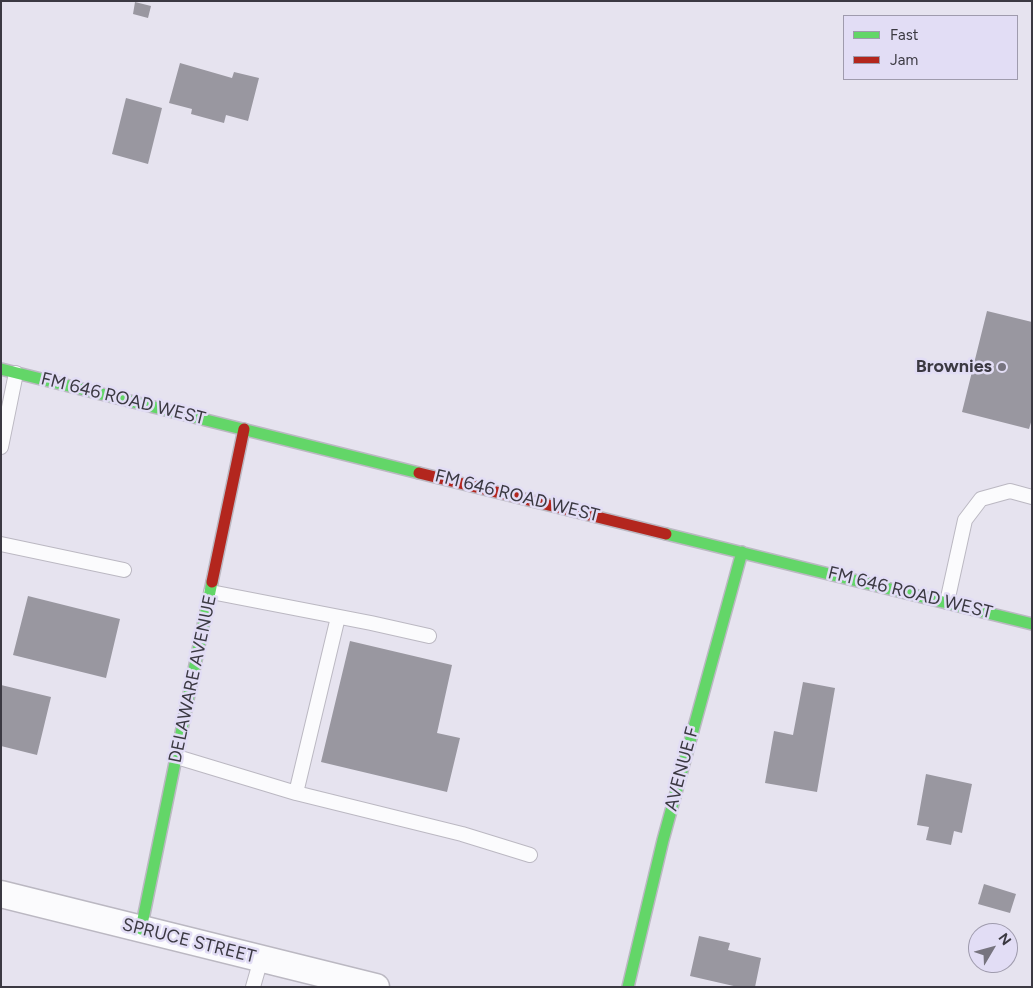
<!DOCTYPE html>
<html>
<head>
<meta charset="utf-8">
<style>
	body { margin:0 }
	#map { position:relative; width:1033px; height:988px; overflow:hidden; background:#e6e3ef; font-family:Figtree,sans-serif }
	canvas { display:block }
	.frame { position:absolute; inset:0; border:2px solid #3b3942; pointer-events:none }
	.legend { position:absolute; left:843px; top:15px; width:175px; height:65px; box-sizing:border-box; background:#e2ddf5; border:1px solid #9f9bad; margin:0; padding:6px 9px; list-style:none; font-size:15px; color:#3b3942 }
	.legend li { display:flex; align-items:center; gap:10px; height:25px }
	.legend b { width:25px; border:1px solid #9f9bad }
	.north { position:absolute; left:968px; top:923px; width:50px; height:50px; box-sizing:border-box; background:#e2ddf5; border:1px solid #9f9bad; border-radius:50%; rotate:53deg; font-size:14px; font-weight:700; line-height:20px; text-align:center; color:#3b3942 }
	.north::after { content:''; display:block; margin:auto; width:18px; height:22px; background:#77747f; clip-path:polygon(50% 0,100% 100%,50% 72%,0 100%) }
</style>
</head>
<body>
<div id="map">
<canvas width="1033" height="988"></canvas>
<div class="frame"></div>
<ul class="legend">
<li><b style="height:6px;background:#63d668"></b>Fast</li>
<li><b style="height:6px;background:#b3261e"></b>Jam</li>
</ul>
<div class="north">N</div>
</div>
<script>
const g = document.querySelector('canvas').getContext('2d');
g.lineJoin = 'round';
function fill(path, color) { g.fillStyle = color; g.fill(path, 'evenodd'); }
function strokePath(path, color, width, dash) { g.strokeStyle = color; g.lineWidth = width; g.lineCap = dash ? 'butt' : 'round'; g.setLineDash(dash || []); g.stroke(path); }
function write(font, color, halo, rows, align = 'center') {
  g.font = font + ' Figtree,sans-serif'; g.lineWidth = 5; g.setLineDash([]); g.textBaseline = 'middle'; g.strokeStyle = halo; g.fillStyle = color; for (const [text, x, y, turn = 0] of rows) {
    g.save(); g.translate(x, y); g.rotate((+turn || 0) * Math.PI / 180); g.textAlign = isNaN(turn) ? turn : align; if (halo) g.strokeText(text, 0, 0); g.fillText(text, 0, 0); g.restore();
  }
}
const building = new Path2D(`
	M135,2L151,6L148,18L133,14Z
	M180,63L232,78L234,72L259,78L248,121L226,115L224,123L191,114L192,109L169,103Z
	M126,98L162,108L148,164L112,154Z
	M987,311L1032,322V419L1029,429L962,412Z
	M28,596L120,619L106,678L13,655Z
	M350,641L452,665L437,733L460,738L447,792L321,762Z
	M803,682L835,688L817,792L765,783L774,731L793,735Z
	M1,685L51,697L37,755L1,746Z
	M926,774L972,784L962,833L954,831L951,845L926,840L929,827L917,825Z
	M984,884L1016,894L1010,913L978,904Z
	M699,936L730,943L728,950L761,958L755,987H738L690,976Z`);
const lane = new Path2D(`
	M1,447L16,373
	M1,544L124,570
	M211,592L371,623L429,636
	M947,602L965,520L981,499L1010,491L1032,497
	M338,617L296,793L462,834L530,855
	M177,757L296,793
	M253,987L261,959`);
const street = new Path2D(`
	M1,894L376,987`);
const fast = new Path2D(`
	M1,369L419,473
	M666,534L1032,624
	M141,929L212,582
	M628,987L663,840L742,552`);
const jam = new Path2D(`
	M419,473L666,534
	M212,582L244,429`);
const markers = [
	[1002,367,5,"#77747f"]
];
const poiNames = [
	["Brownies",992,367]
];
const streetNames = [
	["FM 646 ROAD WEST",123,399,14],
	["FM 646 ROAD WEST",517,496,14],
	["FM 646 ROAD WEST",910,593,14],
	["DELAWARE AVENUE",193,679,-78],
	["AVENUE F",682,769,-75],
	["SPRUCE STREET",189,941,14]
];
fill(building, '#9997a0');
strokePath(lane, '#bbb8c2', 16);
strokePath(street, '#bbb8c2', 29);
strokePath(fast, '#bbb8c2', 14);
strokePath(jam, '#bbb8c2', 14);
strokePath(lane, '#fbfbfd', 14);
strokePath(street, '#fbfbfd', 26);
strokePath(fast, '#63d668', 11);
strokePath(jam, '#b3261e', 11);
for (const [x, y, r, color] of markers) { const dot = new Path2D(); dot.arc(x, y, r, 0, 2 * Math.PI); g.fillStyle = color; g.fill(dot); strokePath(dot, '#e2ddf5', 2); }
write('bold 18px', '#3b3942', '#e2ddf5', poiNames, 'right');
write('18px', '#3b3942', '#e2ddf5', streetNames);
</script>
</body>
</html>
